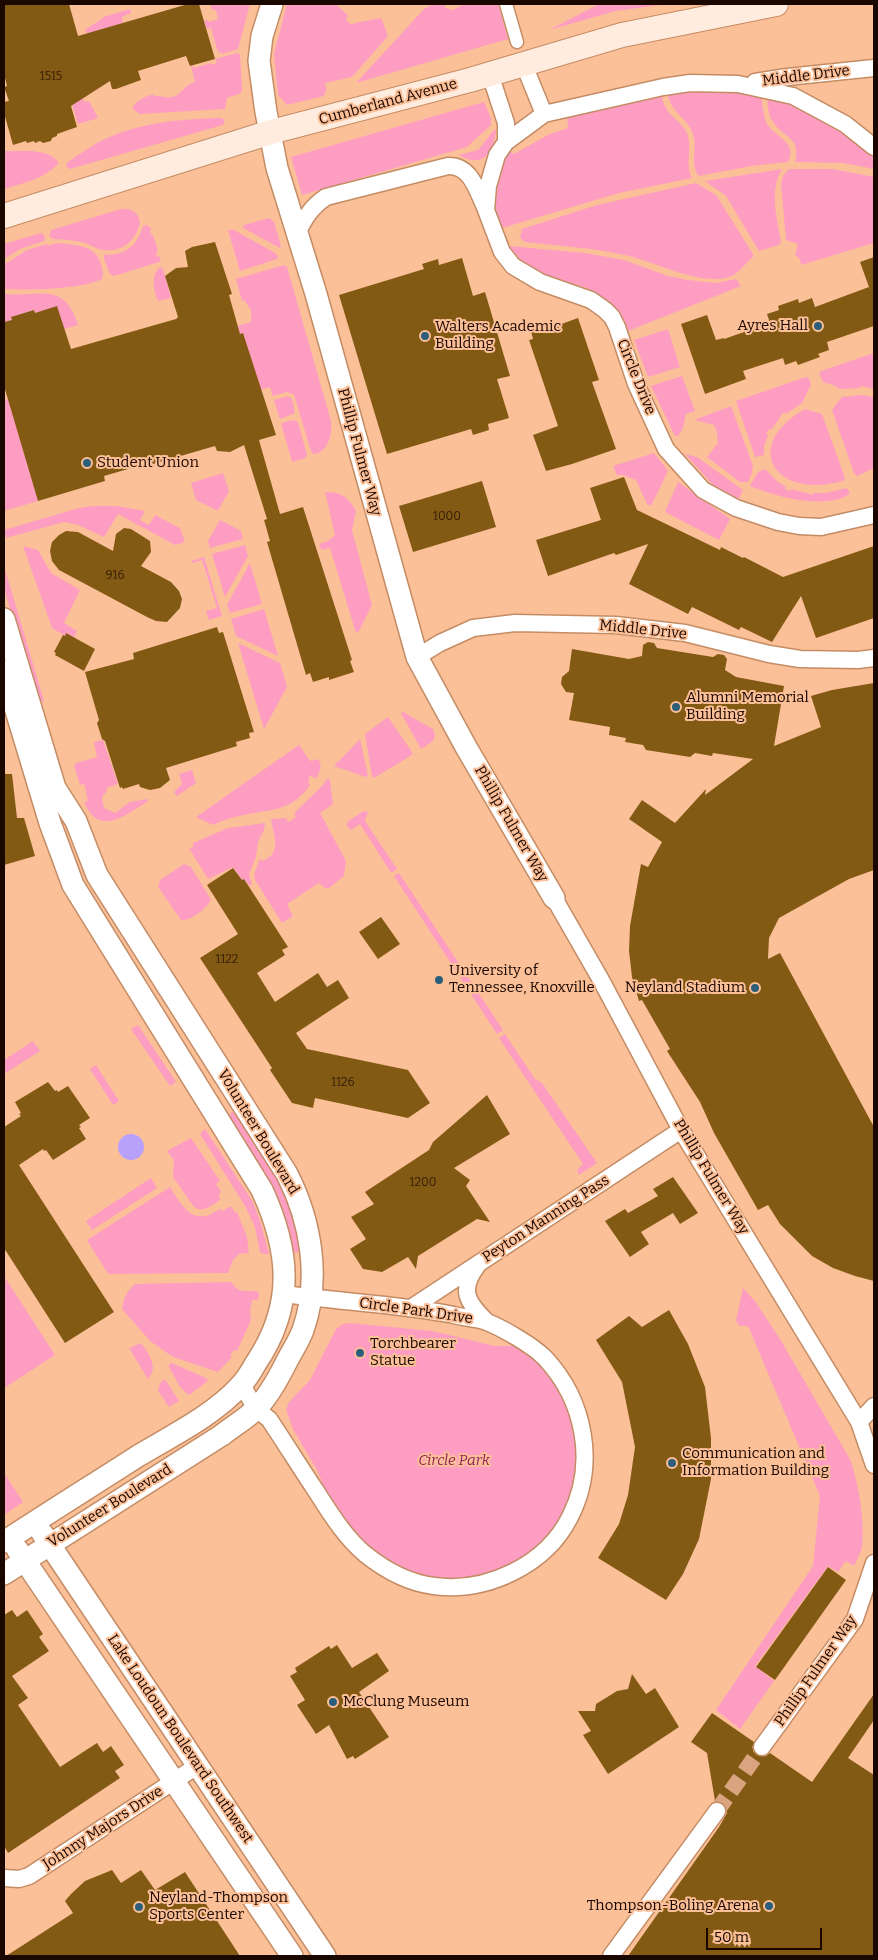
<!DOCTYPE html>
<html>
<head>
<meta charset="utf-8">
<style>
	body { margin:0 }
	#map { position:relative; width:878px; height:1960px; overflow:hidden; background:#fcc098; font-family:Bitter,serif }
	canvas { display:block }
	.frame { position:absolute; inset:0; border:5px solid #1a0700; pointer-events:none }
	.scale { position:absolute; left:706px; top:1928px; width:116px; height:22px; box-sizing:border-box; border:2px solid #1a0700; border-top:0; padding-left:6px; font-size:15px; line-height:18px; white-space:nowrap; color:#1a0700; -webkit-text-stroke:4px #fcc098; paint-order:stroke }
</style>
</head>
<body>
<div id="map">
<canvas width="878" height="1960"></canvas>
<div class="frame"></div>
<div class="scale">50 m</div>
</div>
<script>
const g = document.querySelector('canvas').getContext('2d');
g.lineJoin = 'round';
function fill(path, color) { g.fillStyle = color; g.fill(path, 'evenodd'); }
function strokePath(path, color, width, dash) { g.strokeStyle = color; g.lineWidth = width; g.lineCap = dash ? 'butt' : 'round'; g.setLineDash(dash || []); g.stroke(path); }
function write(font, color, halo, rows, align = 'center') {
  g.font = font + ' Bitter,serif'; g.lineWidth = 4; g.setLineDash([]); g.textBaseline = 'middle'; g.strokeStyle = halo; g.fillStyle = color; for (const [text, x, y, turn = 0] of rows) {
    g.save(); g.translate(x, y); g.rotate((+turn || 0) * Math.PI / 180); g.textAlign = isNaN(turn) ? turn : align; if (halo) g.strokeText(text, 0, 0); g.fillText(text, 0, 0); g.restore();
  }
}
const green = new Path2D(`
	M210,4H250L238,49L223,54L218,52L211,28L207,29L204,21L208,20L209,22L218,19L216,10H212Z
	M287,4H335L348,15L346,20L352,25L355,23L381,18L388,36L352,77L325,83V87H327L324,96L287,105L278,95L274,54Z
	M434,4H443L446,8L453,10L461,6L462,4H498L508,39L356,83L424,9Z
	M599,4H667L616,11L549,30Z
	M130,9L131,13L122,17L123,23L96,31L94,46L85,30L106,16Z
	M237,53L240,54L242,91L239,94L227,98L225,109L140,114L132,108C137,100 144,97 153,94L154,96C161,95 168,100 177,95C185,90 185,85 195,82L191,66L192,65L194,68L211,63L212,65L217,63L215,59Z
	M702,91L733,92L761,97C763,105 763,116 767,124C776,138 798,142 788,162L751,166L699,176C689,164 698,148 693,134C687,117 673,115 667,94Z
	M69,94L80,95L85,102L89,101L98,118L78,124Z
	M662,95C664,115 678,117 686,131C694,147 684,162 692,178L619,193L502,228C488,188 492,188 508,150L514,154L548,135L568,128L567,116Z
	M767,98C809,108 842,130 874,158V169L843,163L795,162C801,136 784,139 773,122C768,115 768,106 767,98Z
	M484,102L491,118V125L467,147L302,195L291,157Z
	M221,118L225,120L223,125L70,169L66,166L68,162C77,156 87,149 97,143C135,123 178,119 221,118Z
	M494,130H496C494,153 482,169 459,155L478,150Z
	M4,151C21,152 48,147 59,163C44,179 24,183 4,189Z
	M782,169C769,190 777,219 781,242L779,245L759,251L726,196L705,181Z
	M789,169H833L874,177V243L801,265L800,259L795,255L798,244L786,240L781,184L783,176Z
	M696,183L716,195L753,254V257C744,264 738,276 726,278C697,284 657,263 629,256C595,248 560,246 525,242L520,238L522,229L597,205Z
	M121,209C131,208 138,212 140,222C137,240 122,253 103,250C95,249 88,243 81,242C71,240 62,239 53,239L49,236L51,230Z
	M269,218L274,222L281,246L280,248L243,228L244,225Z
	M147,225L152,229L150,230L151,235H153L158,251L156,252L157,257L159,256L161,260L159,262L114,276L110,274L104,259V255C108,254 112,255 116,254C131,251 139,240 143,226Z
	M228,230H234L275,253L278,256L277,259L240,271Z
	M41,233L45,236L44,241L20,249L4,259V244Z
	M62,243C79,246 95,245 101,264C102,269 104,273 102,279C80,290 28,290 4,289L5,264L27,250L47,244L48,246L53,244Z
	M509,246L585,253L624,260L668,276L688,280L716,283L736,279L741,286L628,331L605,299L587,288L549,276L521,261Z
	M284,265L287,267L331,421C333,433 328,454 313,454L311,451L294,395L287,392L273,396L270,387L260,390L243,333L240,334L238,326L251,322V310L244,300L242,301L236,279Z
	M160,267L163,269L171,298L158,301C154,291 150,275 160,267Z
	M4,294C41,297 64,281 78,325L64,329L57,307L35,313L34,310L11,317L12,320L4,322Z
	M668,329L680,367L648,377L634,340Z
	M874,353V389L860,386V388L840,389L833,385L823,382L819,373L821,371Z
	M682,376L695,411L686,414L683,428L678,436H675L651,386Z
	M806,377L809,378L811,385L802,403L786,414L784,412L771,430L769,429L766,433L768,435L764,446V455L755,457L736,401Z
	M860,395L874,397V468L857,476L854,473L832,410L842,397Z
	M288,396L292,399L295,413L280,419L274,400Z
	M8,399L38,501L4,511V401Z
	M731,406L753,466L752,473L748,482H740L707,457L718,443L717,433L714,425L694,420Z
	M805,409L822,414L845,478L843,481C775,500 740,446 805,409Z
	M294,420L298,422L307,455L305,458L292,462L281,423Z
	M654,453L668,471L651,506L647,504L636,480L623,475H617L613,466Z
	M685,454L697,457L743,490L738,500L714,486Z
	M765,469L777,481L786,487L785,489L790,491L791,489L813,495V493H826L847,488L850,494C823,510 777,497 750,486L758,472Z
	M223,473L229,491L218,511L196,500L191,483Z
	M678,482L730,519L719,540L665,512Z
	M325,492C341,491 349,498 356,511L352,530L372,605L359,631L356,633L330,548L322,550L319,544L328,541L335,535Z
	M93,506H117L145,511L140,520L149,525L155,515L180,528L185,542L175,545L118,514L104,537L78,525L64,522L6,538L4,530L79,508Z
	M220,520L241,531L243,539L210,548L208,541Z
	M245,545L248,556L225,597L212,554Z
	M23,546L38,550L51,573L80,590L64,623L77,631L74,638L66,633L65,636L52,628Z
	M204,557L222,616L209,620L206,611L217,608L202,560L192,563L191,561Z
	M250,563L262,604L230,613L227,605Z
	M4,566L44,701L38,703L4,588Z
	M264,609L278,656L236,636L231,619Z
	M238,643L280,663L287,687L264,729Z
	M403,712L433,729L435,736L433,741L421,749L401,713Z
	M388,717L412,752V755L374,778L372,776L365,734Z
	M360,739L368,776L366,777L334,766Z
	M103,740L118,784L106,788L107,791L102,797L104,808L115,813L130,802L148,799V801C126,815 99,838 84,802L88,801L84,784L80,785L74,766L76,763L97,757L94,742Z
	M299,745L310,761L318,759C323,766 320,771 316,779L310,775L308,782L310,785C291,813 268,809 239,816C230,818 221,821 213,825L196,817Z
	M192,770L196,783L177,796L174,792L182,784L179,774Z
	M328,778L330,780L333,804L320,813L346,861L344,876L329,888H325L319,883L287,904L293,916L282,923L255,880L254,874L260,859L263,861C283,852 273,835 271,819L286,818L288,822L296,817L294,813L322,786Z
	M364,811L368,812L365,821L397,869L391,873L360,824L351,830L347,826L348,821Z
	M265,823L264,830L258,842L256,857L249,874L252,884L250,886L244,879L242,880L233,867L208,879L189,848L193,847V843L228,828Z
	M184,864L191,867L211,900C206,909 191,921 181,920L158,887L160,880Z
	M399,873L503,1030L497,1034L394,876Z
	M138,1025L176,1082L170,1086L133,1032L131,1029Z
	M505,1034L535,1079L542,1083L597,1163L579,1175L577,1170L583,1164L499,1038Z
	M33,1041L40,1051L4,1074V1060Z
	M96,1065L119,1101L113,1105L90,1069Z
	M232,1112L236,1113L271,1166L288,1197L302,1252L291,1253L228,1116Z
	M205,1129L253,1202L261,1224L269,1254H263L260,1252L255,1227L245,1206L200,1134Z
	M191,1138L220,1181L216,1184L221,1192L219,1195L220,1200C212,1205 204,1213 194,1207L173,1177L174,1160L167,1151Z
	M151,1178L157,1188L92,1230L86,1221Z
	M170,1187C178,1199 188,1220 206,1216C211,1215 216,1210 221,1209L223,1211L229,1207H232L235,1213L237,1212L247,1237L249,1253L239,1254L233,1260L228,1273L108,1274L87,1240Z
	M4,1276L55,1355L4,1388Z
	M232,1282C236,1293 247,1291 257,1291L259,1293L258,1300H252L250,1311L251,1320L237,1351L234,1350L230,1355L232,1357L218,1372L173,1357L150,1341L122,1309C124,1297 127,1291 135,1284Z
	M743,1288L755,1301L780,1339L851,1461C859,1489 865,1519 862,1547C861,1553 857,1560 854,1566L846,1561L838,1572L828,1566L755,1666L774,1681L740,1729L716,1710L813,1566L820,1496L748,1326H739L736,1321Z
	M350,1323L432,1331L495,1346H514L515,1345L537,1360L552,1375L574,1412L581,1473L560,1527L517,1567L455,1583L403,1571L356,1539L325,1490L318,1472L293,1429L286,1410L289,1402L310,1380L336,1329L343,1324Z
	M141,1343C149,1353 159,1368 148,1379L129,1348Z
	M172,1363L206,1378L208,1381L189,1395L180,1387L169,1367V1364Z
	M165,1379L179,1401L169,1407L158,1391L160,1383Z
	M4,1473L23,1502L4,1515Z`);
const water = new Path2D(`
	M118 1147a13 13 0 1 1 26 0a13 13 0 1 1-26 0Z`);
const building = new Path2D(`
	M4,4H69L78,36L188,4H199L215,59L190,66L186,56L138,71L141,80L116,89H112L110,81L71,106L77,127L57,134V136L52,138L51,141L43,143L40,141L35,143L34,141L27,143L26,141L13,145L4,113V102L9,101L4,87L7,86L4,74Z
	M215,242L232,294L229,295L240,334L243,333L276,435L259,440L280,514L303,507L352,660L350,661L354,672L329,680V677L313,682L310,673L306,675L267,542L270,541L264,520L267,519L244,445L230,452L217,451L215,446L153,464L152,462L104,476L105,481L38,501L4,386V322L12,320L11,317L34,310L35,313L57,306L71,349L176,319L178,317L165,276L176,268L188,267L185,251L192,247Z
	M874,257V326L827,342L829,350L818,354L820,357L798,365L796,361L785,365L783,358L743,371L746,379L705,394L681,324L707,315L716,340L724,338V339L770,323L767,314L779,310L778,306L798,299L799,303L812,298L815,307L869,287L860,262Z
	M462,258L473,296L485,292L510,376L497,379L509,418L488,424L489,430L473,435L471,429L387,454L339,295L424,269L422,264L438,259L439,265Z
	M578,318L599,380L592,382L616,449L572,464L546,471L533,435L558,426L529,340L533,339L531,331L544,328L545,330Z
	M624,477L637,510L720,550L721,547L743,558L744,557L783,577L874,546V618L816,638L801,596L772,642L741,627L739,630L692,607L688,614L629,584L648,544L616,555L614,553L548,576L536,540L601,520L590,488Z
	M482,481L496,527L413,552L399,506Z
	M124,528L131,529L150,541L151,552L141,566L171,582L179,591L182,599L180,608L167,622L156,621L147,617L59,570L52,561L50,551L52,542L59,535L66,531L78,532L113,551L116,534Z
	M217,627L219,633L223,632L254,732L249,733L250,738L236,742L237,746L166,768L170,780L160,788L150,790L140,787L139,784L123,789L122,787L120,788L105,741L102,739L97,723L99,720L85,672L134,659L133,653Z
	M66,633L95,649L84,671L55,655L56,653L54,652L63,635L65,636Z
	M648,642L654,643L657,648L713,657L718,654L724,655L727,659L725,670L736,677L784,686L774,746L821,727L811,696L832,690L874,683V870L849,879L779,918L769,938L768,959L780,953L874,1127V1281L855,1276L833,1268L812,1256L780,1224L768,1205L758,1210L714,1133L700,1102L667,1051L670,1049L642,1000L639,1001L632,977L629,951L630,926L641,864L648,867L662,842L629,819L642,800L675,823L706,789L705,795L753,759L713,753L712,756L695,753L690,757L646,750L643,745L625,742L626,738L609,735L610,727L569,720L574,693L566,692L561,684L562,677L569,671L572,649L629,659L642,656L643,645Z
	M4,774H12L17,818H24L35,856L4,865Z
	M233,868L242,880L244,879L288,947L282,950L285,955L257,973L275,1002L318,973L327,987L338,980L349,998L296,1033L307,1049L408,1070L430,1103L408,1118L315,1098L313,1108L292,1103L270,1070L272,1068L200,958L238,934L207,885Z
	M381,917L400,944L378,959L359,932Z
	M48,1082L55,1091L57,1090L58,1092L68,1086L90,1118L79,1125L81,1127L79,1128L86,1139L53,1160L46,1150L44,1151L43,1149L19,1165L114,1312L65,1343L4,1248V1127L21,1116L19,1114L21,1113L15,1102Z
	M487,1095L510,1134L454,1168L470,1180L466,1186L490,1222L477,1219L418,1256L416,1269L408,1257L382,1272L363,1269L350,1249L366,1239L351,1217L374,1204L365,1192L429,1150L433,1142Z
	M673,1177L698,1213L680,1224L673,1213L641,1232L649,1244L630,1257L605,1221L625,1209L628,1213L658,1196L653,1189Z
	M669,1310L688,1344L705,1387L711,1438V1479L699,1539L683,1574L666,1600L598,1558L619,1524L628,1495L635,1447L622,1382L596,1340L629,1316L642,1327Z
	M828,1567L846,1580L775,1680L756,1667Z
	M12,1610L17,1617L27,1610L43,1634L39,1637L49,1651L12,1676L28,1698L18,1705L60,1767L97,1743L103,1752L111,1746L124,1765L115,1771L120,1778L8,1853L4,1846V1615Z
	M337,1645L352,1668L377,1653L389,1671L359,1692L389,1737L355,1759L353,1756L347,1759L329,1725L316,1734L297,1705L305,1700L290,1676L297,1672L295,1668L329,1646L331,1649Z
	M632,1674L646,1694L655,1688L679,1727L608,1774L583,1735L591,1731L578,1711H595L596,1704L617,1691L628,1689Z
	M874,1694V1720L848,1758L874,1775V1956H628L719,1827L727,1813L723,1803L715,1801L707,1753L691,1742L712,1713L754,1742L753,1751L757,1755L766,1756L770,1753L812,1782Z
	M112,1870L121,1883L141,1870L155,1890L185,1872L240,1956H6L73,1913L65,1901L71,1894L85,1881Z`);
const minorTunnel = new Path2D(`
	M717,1811L762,1747`);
const pedestrian = new Path2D(`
	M506,4L517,42`);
const minor = new Path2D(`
	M524,65L544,114
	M490,74L506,123V142
	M755,82L787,77L874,68
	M874,147L845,124L793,96L738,84L690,83L663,87L544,114L506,142L497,155L488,186L486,210L502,252L513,266L540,282L591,300L605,310L612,317L617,327L636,384L666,449L703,490L736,508L778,522L799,526L821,527L874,515
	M297,234C304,219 311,207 326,197L448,166C471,165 477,191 485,207
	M417,657L440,643L473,628L515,623L616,625L685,633L769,654L800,659L858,660L874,658
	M554,898L601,980L681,1130L859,1422L874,1465
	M477,1266C459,1290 467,1302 486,1321
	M411,1308L681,1130
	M242,1385L256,1409L269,1419C285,1443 300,1467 316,1491C331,1514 344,1536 365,1554C385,1570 409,1583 434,1586C487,1593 546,1565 570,1517C597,1464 585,1401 545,1358C532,1345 504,1329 487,1322C477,1318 464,1318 454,1315C398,1304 341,1302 285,1294
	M859,1422L874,1406
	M762,1747L855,1619L874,1563
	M4,1878L19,1879L29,1876L197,1766
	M611,1956L717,1811`);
const tertiary = new Path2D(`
	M272,4L262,36L259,61L266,112L277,168L316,294L417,657L466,747L554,898
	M4,619L55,788L76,821L97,875L287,1174C311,1221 321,1279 303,1330C299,1341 292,1351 287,1361C279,1377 269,1396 256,1409C246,1419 233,1426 222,1435L4,1574
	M4,671L50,823L73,885L262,1190C290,1251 295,1305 256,1363C252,1370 247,1379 241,1385C214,1415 173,1435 138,1456C93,1485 48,1513 4,1542
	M42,1533L325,1956
	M17,1549L292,1956`);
const secondary = new Path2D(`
	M4,216L271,132L470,80L622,35L776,4`);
const markers = [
	[818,326,5,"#2a5e7a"],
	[425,336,5,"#2a5e7a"],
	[87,463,5,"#2a5e7a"],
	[676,707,5,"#2a5e7a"],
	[439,980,5,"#2a5e7a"],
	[755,988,5,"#2a5e7a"],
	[360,1353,5,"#2a5e7a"],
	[672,1463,5,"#2a5e7a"],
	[333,1702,5,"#2a5e7a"],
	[769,1906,5,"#2a5e7a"],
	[139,1907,5,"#2a5e7a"]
];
const numberNames = [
	["1515",51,77],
	["1000",447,517],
	["916",115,576],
	["1122",227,960],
	["1126",343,1083],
	["1200",423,1183]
];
const streetNames = [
	["Middle Drive",806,76,-7],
	["Cumberland Avenue",388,102,-15],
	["Circle Drive",636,377,68],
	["Phillip Fulmer Way",359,452,75],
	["Middle Drive",643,630,6],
	["Phillip Fulmer Way",511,824,60],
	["Volunteer Boulevard",258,1132,59],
	["Phillip Fulmer Way",711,1177,59],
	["Peyton Manning Pass",546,1219,-33],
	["Circle Park Drive",416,1311,8],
	["Volunteer Boulevard",110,1506,-32],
	["Phillip Fulmer Way",816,1671,-55],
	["Lake Loudoun Boulevard Southwest",180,1739,56],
	["Johnny Majors Drive",103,1828,-33]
];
const poiNames = [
	["Ayres Hall",808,326,"right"],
	["Walters Academic",435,327],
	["Building",435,344],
	["Student Union",97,463],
	["Alumni Memorial",686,698],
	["Building",686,715],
	["University of",449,971],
	["Tennessee, Knoxville",449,988],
	["Neyland Stadium",745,988,"right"],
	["Torchbearer",370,1344],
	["Statue",370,1361],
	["Communication and",682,1454],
	["Information Building",682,1471],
	["McClung Museum",343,1702],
	["Neyland-Thompson",149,1898],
	["Sports Center",149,1915],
	["Thompson-Boling Arena",759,1906,"right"]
];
const parkNames = [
	["Circle Park",454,1461]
];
fill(green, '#fd9dc2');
fill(water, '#b8a1fb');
fill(building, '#835a14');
strokePath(minorTunnel, '#daa481', 16, [16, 8]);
strokePath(pedestrian, '#c48c65', 15);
strokePath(minor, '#c48c65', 19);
strokePath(tertiary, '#c48c65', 24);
strokePath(secondary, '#c48c65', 26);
strokePath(pedestrian, '#fff', 12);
strokePath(minor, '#fff', 16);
strokePath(tertiary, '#fff', 21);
strokePath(secondary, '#ffecdf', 24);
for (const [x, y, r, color] of markers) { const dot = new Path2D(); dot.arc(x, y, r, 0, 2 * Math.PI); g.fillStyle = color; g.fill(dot); strokePath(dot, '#fcc098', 2); }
write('12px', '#341c05', null, numberNames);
write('15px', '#1a0700', '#fcc098', streetNames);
write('15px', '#1a0700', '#fcc098', poiNames, 'left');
write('italic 15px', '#93245a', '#fcc098', parkNames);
</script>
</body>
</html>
